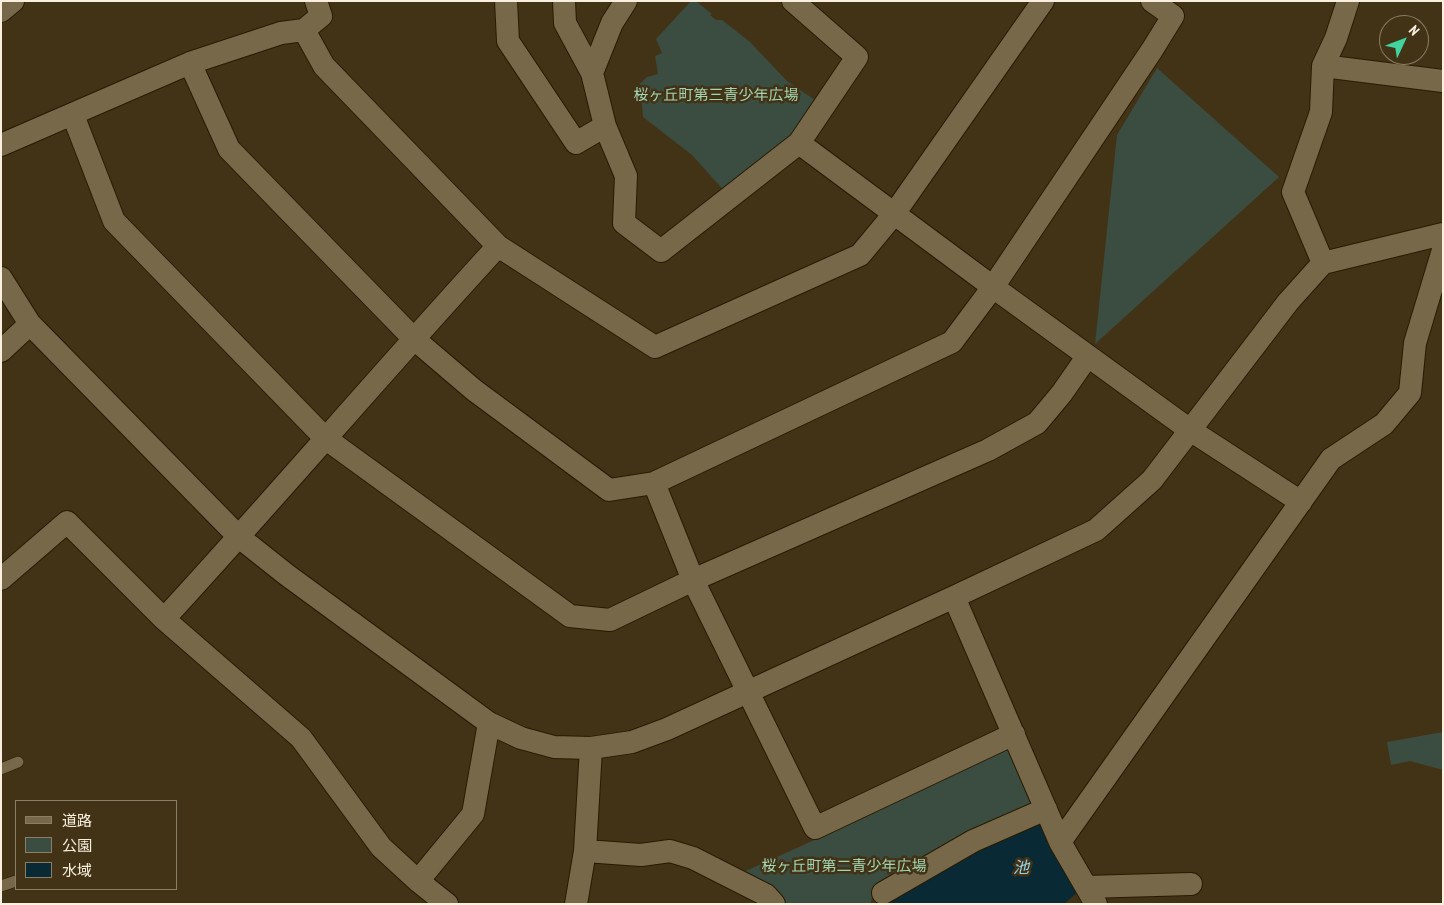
<!DOCTYPE html>
<html>
<head>
<meta charset="utf-8">
<style>
	body { margin:0 }
	#map { position:relative; width:1444px; height:905px; overflow:hidden; background:#423316; font-family:"PT Sans Narrow","Noto Sans JP",sans-serif }
	canvas { display:block }
	.frame { position:absolute; inset:0; border:2px solid #f8efde; pointer-events:none }
	.legend { position:absolute; left:15px; top:800px; width:162px; height:90px; box-sizing:border-box; background:#423316; border:1px solid #8b7e66; margin:0; padding:6px 9px; list-style:none; font-size:15px; color:#f8efde }
	.legend li { display:flex; align-items:center; gap:10px; height:25px }
	.legend b { width:25px; border:1px solid #8b7e66 }
	.north { position:absolute; left:1379px; top:15px; width:50px; height:50px; box-sizing:border-box; background:#423316; border:1px solid #8b7e66; border-radius:50%; rotate:47deg; font-size:14px; font-weight:700; line-height:20px; text-align:center; color:#f8efde }
	.north::after { content:''; display:block; margin:auto; width:18px; height:22px; background:#41d4a1; clip-path:polygon(50% 0,100% 100%,50% 72%,0 100%) }
</style>
</head>
<body>
<div id="map">
<canvas width="1444" height="905"></canvas>
<div class="frame"></div>
<ul class="legend">
<li><b style="height:6px;background:#78684a"></b>道路</li>
<li><b style="height:14px;background:#3b4c41"></b>公園</li>
<li><b style="height:14px;background:#092934"></b>水域</li>
</ul>
<div class="north">N</div>
</div>
<script>
const g = document.querySelector('canvas').getContext('2d');
g.lineJoin = 'round';
function fill(path, color) { g.fillStyle = color; g.fill(path, 'evenodd'); }
function strokePath(path, color, width, dash) { g.strokeStyle = color; g.lineWidth = width; g.lineCap = dash ? 'butt' : 'round'; g.setLineDash(dash || []); g.stroke(path); }
function write(font, color, halo, rows, align = 'center') {
  g.font = font + ' "PT Sans Narrow","Noto Sans JP",sans-serif'; g.lineWidth = 5; g.setLineDash([]); g.textBaseline = 'middle'; g.strokeStyle = halo; g.fillStyle = color; for (const [text, x, y, turn = 0] of rows) {
    g.save(); g.translate(x, y); g.rotate((+turn || 0) * Math.PI / 180); g.textAlign = isNaN(turn) ? turn : align; if (halo) g.strokeText(text, 0, 0); g.fillText(text, 0, 0); g.restore();
  }
}
const green = new Path2D(`
	M691,1H696L712,14L710,15L716,20H722L750,42L787,81L818,102L791,141L728,195L692,155L643,117L640,84L647,77L658,74L655,56L662,53L656,39Z
	M1157,68L1279,177L1095,344L1117,135Z
	M1443,732V770L1410,761L1391,765L1387,742Z
	M1010,741L1038,805L877,884L870,904H784L739,874L821,837Z`);
const water = new Path2D(`
	M1045,817L1080,890L1064,904H886L887,902L977,850Z`);
const lane = new Path2D(`
	M1,769L18,762
	M1,886L16,881`);
const street = new Path2D(`
	M506,1L508,41L576,143L605,126
	M564,1L565,23L592,73
	M626,1L612,23L592,73L605,126L626,176L624,223L661,251L799,143
	M793,1L857,57L799,143L993,287L1152,50L1173,16L1152,1
	M1,11L13,1
	M304,30L321,16L316,1
	M190,63L229,149L413,338L474,390L609,490L654,483L952,342L993,287L1190,430L1301,502
	M1323,66L1443,81
	M73,115L114,221L325,438L570,616L610,620L693,580L988,450L1037,423L1062,393L1087,357
	M1,145L190,63L281,33L304,30L324,66L498,246L655,347L860,255L894,214L1043,1
	M1323,263L1293,192L1321,112L1323,66L1336,38L1348,1
	M1,278L30,324L239,537L287,575L489,723L521,738L554,747L591,748L632,742L667,729L954,597L1096,530L1152,480L1288,302L1323,263L1443,234
	M1,351L30,324
	M654,483L693,580L815,828L1014,734
	M1,579L67,522L164,619
	M954,597L1060,842L1096,904
	M591,748L585,851L641,855L670,851L693,858L766,895L774,904
	M1060,842L1331,459L1384,424L1410,393L1415,343L1443,250
	M418,881L473,814L489,723
	M1086,887L1191,884
	M883,893L973,841L1046,809
	M447,904L418,881L381,847L301,738L164,619C277,496 385,369 498,246
	M576,904L585,851`);
const parkNames = [
	["桜ヶ丘町第三青少年広場",716,96],
	["桜ヶ丘町第二青少年広場",844,867]
];
const waterNames = [
	["池",1021,868]
];
fill(green, '#3b4c41');
fill(water, '#092934');
strokePath(lane, '#281b00', 12);
strokePath(street, '#281b00', 24);
strokePath(lane, '#78684a', 11);
strokePath(street, '#78684a', 22);
write('15px', '#a3d5b3', '#423316', parkNames);
write('italic 16px', '#96d4eb', '#423316', waterNames);
</script>
</body>
</html>
